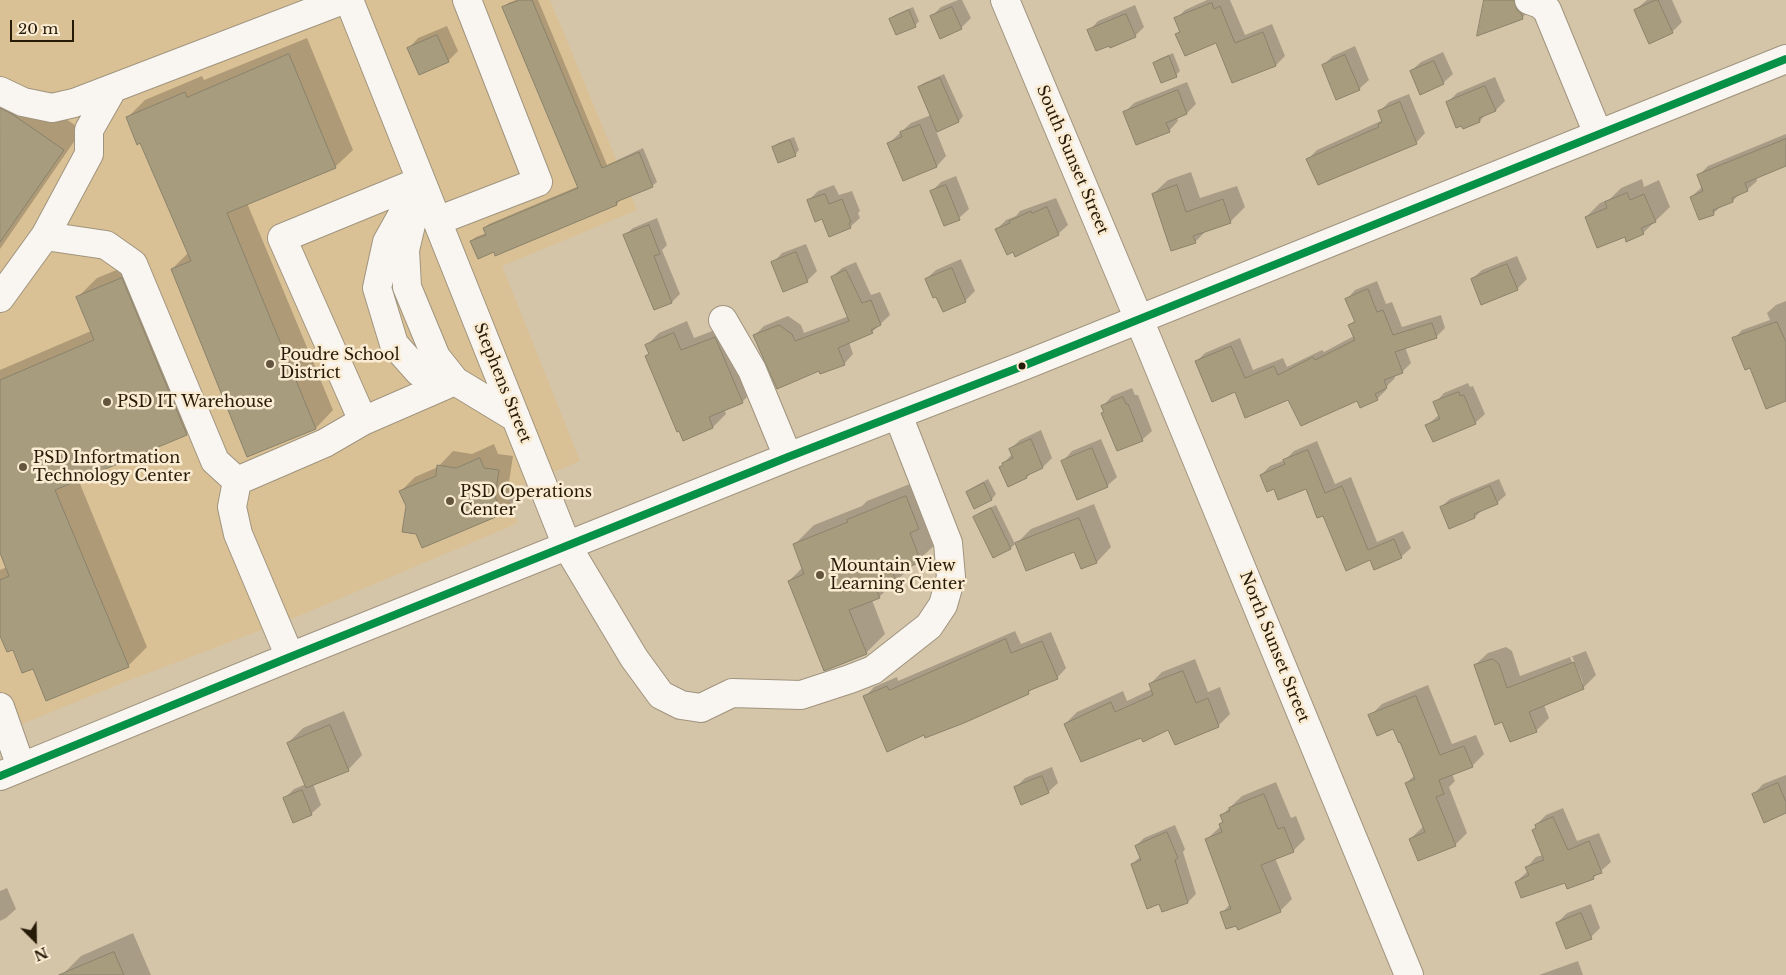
<!DOCTYPE html>
<html>
<head>
<meta charset="utf-8">
<style>
	body { margin:0 }
	#map { position:relative; width:1786px; height:975px; overflow:hidden; background:#d4c4a8; font-family:"Libre Baskerville",serif }
	canvas { display:block }
	.north { position:absolute; left:10px; top:915px; width:50px; height:50px; -webkit-text-stroke:4px #faebd3; paint-order:stroke; rotate:157deg; font-size:14px; font-weight:700; line-height:20px; text-align:center; color:#261b07 }
	.north::after { content:''; display:block; margin:auto; width:18px; height:22px; background:#261b07; clip-path:polygon(50% 0,100% 100%,50% 72%,0 100%) }
	.scale { position:absolute; left:10px; top:20px; width:64px; height:22px; box-sizing:border-box; border:2px solid #261b07; border-top:0; padding-left:6px; font-size:15px; line-height:18px; white-space:nowrap; color:#261b07; -webkit-text-stroke:4px #faebd3; paint-order:stroke }
</style>
</head>
<body>
<div id="map">
<canvas width="1786" height="975"></canvas>
<div class="north">N</div>
<div class="scale">20 m</div>
</div>
<script>
const g = document.querySelector('canvas').getContext('2d');
g.lineJoin = 'round';
function fill(path, color) { g.fillStyle = color; g.fill(path, 'evenodd'); }
function strokePath(path, color, width, dash) { g.strokeStyle = color; g.lineWidth = width; g.lineCap = dash ? 'butt' : 'round'; g.setLineDash(dash || []); g.stroke(path); }
function write(font, color, halo, rows, align = 'center') {
  g.font = font + ' "Libre Baskerville",serif'; g.lineWidth = 5; g.setLineDash([]); g.textBaseline = 'middle'; g.strokeStyle = halo; g.fillStyle = color; for (const [text, x, y, turn = 0] of rows) {
    g.save(); g.translate(x, y); g.rotate((+turn || 0) * Math.PI / 180); g.textAlign = isNaN(turn) ? turn : align; if (halo) g.strokeText(text, 0, 0); g.fillText(text, 0, 0); g.restore();
  }
}
const built = new Path2D(`
	M0,0H550L637,210L502,266L580,461L506,492L518,523L301,615L127,681L0,733Z`);
const shadow = new Path2D(`
	M516,0H538L607,165L643,148L657,182L652,186L621,199L617,204L496,254L494,251L471,241L476,237L486,233L484,228L489,224L579,186L504,7L508,3Z
	M958,0H962L971,18L961,28L931,17L941,7Z
	M1207,0H1230L1245,35L1272,24L1285,56L1276,65L1217,41L1177,34L1180,30L1176,19L1185,10Z
	M1485,0H1527L1532,8L1522,18Z
	M1647,0H1672L1682,22L1672,32L1635,10Z
	M1135,5L1144,27L1135,36L1089,31L1098,21Z
	M913,7L919,21L915,26L890,19L895,15Z
	M447,26L458,51L448,61L409,48L418,38Z
	M307,38L353,150L335,167L247,203L333,410L316,428L247,455L172,269L189,252L141,142L128,117L145,100L202,76L204,80Z
	M1355,46L1369,80L1359,89L1323,65L1333,56Z
	M1443,52L1453,74L1443,83L1411,71L1421,62Z
	M1173,53L1180,71L1176,75L1154,63L1159,59Z
	M944,74L963,116L959,121L936,131L946,156L937,166L889,143L911,123L931,115L919,87L924,83Z
	M1495,77L1505,101L1496,110L1486,114L1480,121L1463,128L1447,103L1457,93Z
	M1187,82L1196,104L1187,113L1177,117L1178,121L1169,131L1125,112L1134,103Z
	M1409,94L1425,133L1416,143L1308,159L1317,150L1383,120L1379,112L1389,102Z
	M31,95L82,130L0,249V105Z
	M1786,134V165L1756,177L1757,181L1747,190L1740,193L1733,201L1722,205L1714,213L1691,197L1702,187L1698,176L1708,166Z
	M794,137L799,150L795,155L773,147L778,143Z
	M1191,172L1200,198L1237,186L1245,207L1230,222L1208,229L1195,242L1153,194L1168,180Z
	M956,176L969,209L959,218L932,191L941,182Z
	M1642,179L1644,187L1659,180L1670,207L1643,233L1625,236L1586,217L1600,203L1610,199L1621,188Z
	M834,185L839,195L852,191L860,211L858,213L860,218L850,227L823,218L808,201L818,191Z
	M1056,198L1068,225L1058,234L1014,250L997,229L1006,220L1016,216L1020,211Z
	M657,218L667,245L662,250L680,294L672,302L654,309L625,235L633,228Z
	M806,244L817,271L807,281L773,263L782,253Z
	M1517,256L1527,279L1517,289L1472,279L1482,270Z
	M961,259L975,291L965,301L937,295L926,279L936,270Z
	M141,260L206,415L186,434L78,479L147,647L128,666L34,667L0,633V570L7,567L0,550V370L91,331L78,297L97,278Z
	M856,262L871,295L880,292L890,315L872,332L849,342L853,354L844,364L820,369L755,335L764,326L788,316L801,325L804,333L849,316L832,277L842,268Z
	M1377,281L1386,304L1392,302L1402,327L1441,315L1445,328L1436,337L1405,347L1411,363L1402,372L1394,375L1395,378L1385,388L1386,390L1377,399L1289,398L1235,391L1196,362L1205,353L1240,338L1253,370L1283,358L1287,367L1322,350L1324,352L1354,336L1350,325L1355,320L1347,299L1355,290Z
	M1786,301V400L1751,366L1734,339L1742,330L1770,320L1767,313L1776,305Z
	M687,321L694,338L728,325L755,389L742,402L724,409L726,414L713,427L647,356L650,353L646,346L659,333Z
	M1468,383L1470,387L1473,386L1485,414L1475,423L1427,425L1440,414L1435,403L1444,393Z
	M1132,388L1135,395H1138L1152,431L1142,440L1105,411L1103,406L1112,396Z
	M1041,430L1052,458L1043,467L1033,471L1027,477L1004,463L1012,454L1010,449L1020,440Z
	M1101,439L1117,477L1107,486L1063,461L1072,451Z
	M1317,441L1335,484L1351,477L1377,542L1403,531L1411,548L1401,557L1371,558L1324,514L1306,487L1274,488L1261,475L1270,466L1285,460L1294,451Z
	M494,444L498,454L513,456L509,482L516,499L502,513L407,506L401,491L415,477L438,467L453,451L472,454Z
	M925,478L939,541L879,597L872,600L885,634L866,653L789,581L803,567L795,544L814,525L862,506L867,501Z
	M988,479L996,494L992,499L975,507L967,492L972,488Z
	M1499,479L1506,495L1497,503L1482,510L1475,517L1441,507L1450,499Z
	M1094,504L1111,547L1097,562L1082,568L1075,550L1016,544L1031,529Z
	M996,505L1015,544L1011,548L974,518L979,513Z
	M1015,631L1021,644L1051,632L1066,668L1057,678L1034,687L1028,693L925,734L865,697L874,687L897,677L898,681Z
	M1506,647L1512,651L1520,676L1586,651L1596,675L1583,688L1544,705L1549,718L1536,731L1503,721L1475,665L1488,653ZM1572,656L1583,683L1581,685L1570,657Z
	M1195,659L1208,692L1220,687L1230,714L1218,726L1169,728L1142,736L1065,724L1077,712L1123,691L1127,701L1152,689L1150,684L1162,672Z
	M1428,685L1452,744L1476,735L1484,754L1472,766L1452,774L1455,781L1449,787L1467,833L1455,845L1410,839L1424,826L1406,783L1415,775L1401,741L1394,728L1370,716L1382,704Z
	M344,711L362,755L348,770L313,784L321,805L311,814L285,798L294,789L306,784L288,743L303,728Z
	M1052,767L1058,783L1048,792L1015,788L1025,778Z
	M1786,775V812L1754,794L1763,784Z
	M1276,782L1291,818L1296,816L1305,839L1293,851L1275,858L1292,899L1280,911L1222,913L1230,904L1207,839L1221,826L1220,824L1224,821L1222,815L1242,796Z
	M1563,808L1577,841L1599,833L1611,862L1593,878L1565,881L1516,882L1528,871L1527,867L1536,857L1543,855L1533,831L1537,827L1536,825L1546,815Z
	M1175,825L1185,849L1183,852L1196,894L1188,902L1132,864L1141,856L1136,846L1144,838Z
	M7,888L16,909L6,918L0,921V891Z
	M1591,904L1600,928L1591,937L1557,923L1567,913Z
	M133,933L151,975H62L81,956Z
	M1578,961L1583,975H1539Z`);
const building = new Path2D(`
	M520,0H532L602,168L639,152L653,187L616,202L617,205L495,256L494,252L478,259L470,241L486,235L483,228L578,188L502,7Z
	M1484,0H1514L1517,10L1521,13L1523,19L1477,36Z
	M1656,0H1658L1673,33L1649,44L1634,10Z
	M1212,3L1214,9L1220,6L1235,43L1263,32L1276,66L1232,83L1216,43L1185,56L1175,34L1180,32L1174,18Z
	M952,7L962,29L940,39L930,16Z
	M909,10L916,27L896,35L889,19Z
	M1126,14L1136,37L1110,48L1109,46L1096,51L1087,30Z
	M437,35L449,62L419,75L407,48Z
	M289,54L336,168L227,213L316,429L247,457L171,269L191,261L140,143L137,145L126,117L185,92L187,97Z
	M1345,55L1360,90L1336,100L1322,65Z
	M1169,56L1177,77L1161,83L1153,63Z
	M1434,61L1444,84L1420,95L1410,71Z
	M940,78L959,122L937,132L918,87Z
	M1485,86L1496,111L1479,118L1480,122L1463,129L1461,126L1456,128L1446,102Z
	M1178,90L1187,114L1166,123L1170,132L1136,145L1123,112Z
	M1400,102L1417,144L1318,185L1306,159L1379,127L1378,124L1382,122L1378,111Z
	M0,108L12,114L64,150L0,242Z
	M920,125L937,167L903,181L887,143L902,137L900,132Z
	M1786,139V166L1745,183L1748,191L1732,198L1733,202L1713,210L1714,215L1699,220L1690,197L1703,191L1697,175Z
	M790,140L796,156L778,163L772,147Z
	M946,185L960,220L944,226L930,191Z
	M1177,185L1186,212L1223,199L1231,223L1193,236L1196,243L1171,251L1152,194Z
	M1627,193L1630,200L1644,194L1656,222L1641,228L1644,234L1626,242L1625,237L1597,248L1585,217L1607,208L1605,202Z
	M825,194L829,204L842,199L851,222L849,223L851,228L829,237L822,219L815,222L807,200Z
	M1047,207L1059,235L1015,257L1013,252L1007,255L995,229L1010,223L1009,221L1031,211L1032,213Z
	M649,225L660,254L654,256L672,303L654,310L623,235Z
	M796,252L808,282L783,292L771,262Z
	M1507,264L1518,290L1481,305L1471,279Z
	M952,268L966,302L943,312L936,297L933,298L925,279Z
	M846,270L862,303L871,300L881,325L871,330L873,333L838,348L845,365L820,374L819,371L777,389L753,335L779,325L792,334L795,341L849,321L831,277Z
	M122,278L187,435L55,490L129,667L46,701L33,669L22,673L13,650L7,652L0,636V580L9,576L0,553V380L94,340L76,297Z
	M1368,289L1377,312L1383,310L1393,335L1432,323L1437,338L1395,352L1403,373L1384,380L1387,388L1375,394L1378,400L1360,408L1357,401L1301,426L1288,400L1245,418L1235,392L1212,402L1195,361L1231,346L1245,378L1274,366L1278,375L1313,357L1315,360L1355,340L1348,325L1355,322L1345,299Z
	M1777,322L1786,342V401L1766,409L1750,368L1745,370L1732,338Z
	M674,333L681,350L715,337L743,403L709,417L713,428L683,441L679,431L677,432L645,356L649,354L645,345Z
	M1459,392L1460,396L1464,395L1476,424L1433,442L1425,425L1440,419L1433,402Z
	M1123,397L1126,404H1128L1143,441L1117,451L1101,413L1104,412L1101,406Z
	M1031,439L1043,468L1026,476L1027,478L1008,487L999,467L1003,465L1002,463L1013,458L1009,449Z
	M1092,448L1108,487L1077,500L1061,461Z
	M1308,450L1325,493L1342,486L1368,550L1394,539L1402,558L1374,570L1370,560L1346,571L1323,516L1317,518L1306,489L1278,500L1274,489L1267,492L1260,475L1285,464L1283,460Z
	M480,458L484,468L499,470L495,497L503,514L422,548L416,534L402,532L406,506L399,491L436,476L437,465L456,468Z
	M984,483L992,500L974,509L966,492Z
	M1490,486L1498,504L1474,514L1475,518L1449,529L1440,507Z
	M906,496L919,529L910,533L921,562L893,573L897,583L877,591L880,598L849,610L867,654L824,671L788,581L804,574L793,544L848,522L847,520Z
	M991,508L1011,549L993,558L973,517Z
	M1079,518L1097,563L1081,569L1074,552L1026,571L1015,543Z
	M1006,639L1011,653L1042,641L1058,679L1028,691L1029,694L964,723L925,738L924,735L887,752L863,696L887,686L889,690Z
	M1493,659L1499,664L1507,688L1574,662L1584,689L1529,712L1537,732L1510,742L1502,722L1495,725L1474,665Z
	M1183,671L1196,703L1208,698L1219,727L1175,745L1168,730L1143,742L1141,738L1081,762L1064,724L1111,702L1115,712L1153,695L1149,684Z
	M1416,696L1440,755L1464,746L1473,767L1439,780L1444,794L1436,797L1456,846L1418,861L1409,839L1425,832L1405,783L1415,779L1400,742L1399,743L1393,729L1377,736L1368,715Z
	M330,725L349,771L306,788L287,743Z
	M1042,776L1049,793L1021,805L1014,787Z
	M1778,783L1786,802V813L1764,823L1752,794Z
	M302,790L312,815L293,823L283,798Z
	M1264,794L1278,829L1284,827L1294,852L1261,865L1281,912L1238,930L1236,926L1226,929L1220,912L1231,909L1205,839L1222,832L1219,824L1223,822L1220,815L1230,811L1229,808Z
	M1553,817L1568,850L1589,841L1602,873L1593,876L1594,879L1567,889L1565,883L1521,898L1515,882L1529,875L1525,867L1544,860L1532,830L1536,828L1535,825Z
	M1167,832L1178,858L1175,860L1188,903L1162,912L1159,904L1147,909L1131,864L1141,860L1135,846Z
	M1581,913L1592,939L1566,949L1556,923Z
	M114,952L124,975H59Z`);
const minor = new Path2D(`
	M349,0L567,546L634,658L661,695L681,705L701,708L732,693L801,695L850,679L873,670L929,626L943,605L951,577L948,543L898,415
	M1005,0L1148,341L1409,975
	M1529,0L1540,4L1547,10L1598,134
	M0,91L23,102L52,108L74,103L343,0
	M421,181L282,238L363,421L455,381L516,418
	M421,181L387,242L377,288L394,344L419,372L455,381
	M414,212L405,250L407,287L436,357L455,381
	M437,221L538,182L467,0
	M45,236L106,245L133,264L215,461L237,481
	M0,298L45,236L89,154V130L113,88
	M723,320L752,370L788,457
	M290,657L238,534L232,507L237,481L325,443L363,421
	M0,707L21,767
	M0,776L290,657L788,457L1023,366L1786,59`);
const bus1 = new Path2D(`
	M0,776L290,657L788,457L1023,366L1786,59`);
const markers = [
	[270,364,5,"#63563f"],
	[1022,366,4.5,"#261b07"],
	[107,402,5,"#63563f"],
	[23,467,5,"#63563f"],
	[450,501,5,"#63563f"],
	[820,575,5,"#63563f"]
];
const streetNames = [
	["South Sunset Street",1072,160,67],
	["Stephens Street",502,383,68],
	["North Sunset Street",1274,647,68]
];
const poiNames = [
	["Poudre School",280,355],
	["District",280,373],
	["PSD IT Warehouse",117,402],
	["PSD Infortmation",33,458],
	["Technology Center",33,476],
	["PSD Operations",460,492],
	["Center",460,510],
	["Mountain View",830,566],
	["Learning Center",830,584]
];
fill(built, '#dac195');
fill(shadow, '#0003');
fill(building, '#a79d7e');
strokePath(building, '#8a826c', 1);
strokePath(minor, '#a0947e', 30);
strokePath(minor, '#f9f6f2', 28);
strokePath(bus1, '#069146', 8);
for (const [x, y, r, color] of markers) { const dot = new Path2D(); dot.arc(x, y, r, 0, 2 * Math.PI); g.fillStyle = color; g.fill(dot); strokePath(dot, '#faebd3', 2); }
write('16px', '#261b07', '#faebd3', streetNames);
write('16px', '#261b07', '#faebd3', poiNames, 'left');
</script>
</body>
</html>
